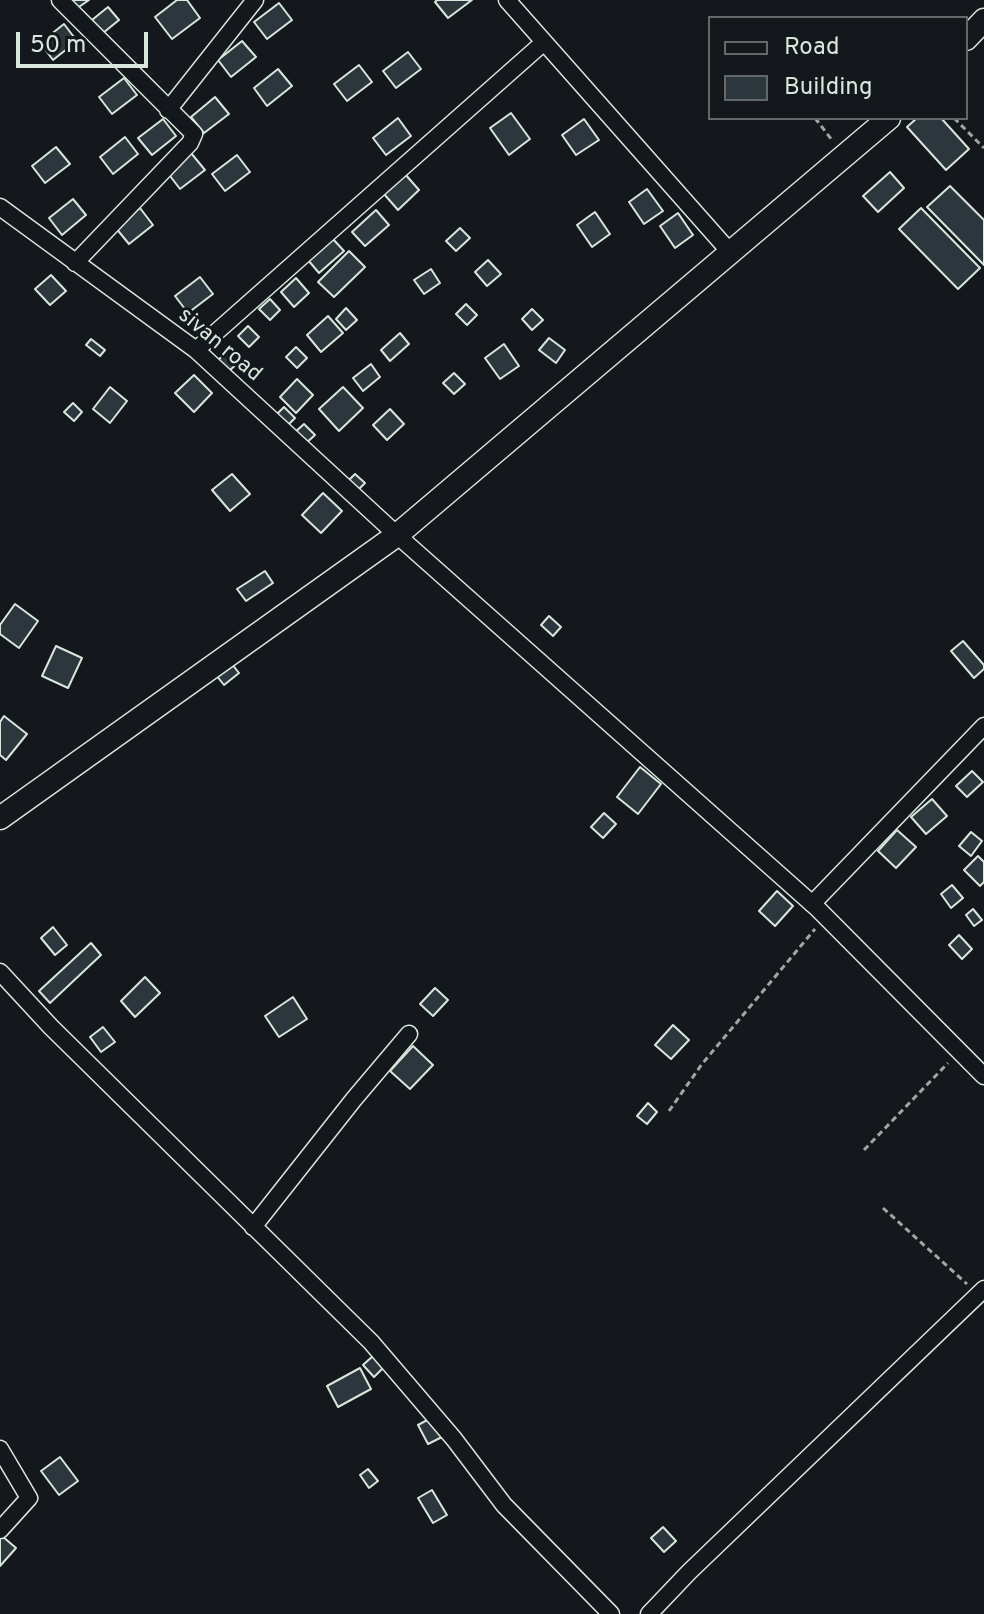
<!DOCTYPE html>
<html>
<head>
<meta charset="utf-8">
<style>
	body { margin:0 }
	#map { position:relative; width:984px; height:1614px; overflow:hidden; background:#14181c; font-family:Overpass,sans-serif }
	canvas { display:block }
	.legend { position:absolute; left:708px; top:16px; width:260px; height:104px; box-sizing:border-box; background:#14181c; border:2px solid #626a69; margin:0; padding:10px 14px; list-style:none; font-size:24px; color:#d8e6dc }
	.legend li { display:flex; align-items:center; gap:16px; height:40px }
	.legend b { width:40px; border:2px solid #626a69 }
	.scale { position:absolute; left:16px; top:32px; width:132px; height:36px; box-sizing:border-box; border:4px solid #d8e6dc; border-top:0; padding-left:10px; font-size:24px; line-height:28px; white-space:nowrap; color:#d8e6dc; -webkit-text-stroke:6px #14181c; paint-order:stroke }
</style>
</head>
<body>
<div id="map">
<canvas width="984" height="1614"></canvas>
<ul class="legend">
<li><b style="height:10px;background:#14181c"></b>Road</li>
<li><b style="height:22px;background:#2c363c"></b>Building</li>
</ul>
<div class="scale">50 m</div>
</div>
<script>
const g = document.querySelector('canvas').getContext('2d');
g.lineJoin = 'round';
function fill(path, color) { g.fillStyle = color; g.fill(path, 'evenodd'); }
function strokePath(path, color, width, dash) { g.strokeStyle = color; g.lineWidth = width; g.lineCap = dash ? 'butt' : 'round'; g.setLineDash(dash || []); g.stroke(path); }
function write(font, color, halo, rows, align = 'center') {
  g.font = font + ' Overpass,sans-serif'; g.lineWidth = 6; g.setLineDash([]); g.textBaseline = 'middle'; g.strokeStyle = halo; g.fillStyle = color; for (const [text, x, y, turn = 0] of rows) {
    g.save(); g.translate(x, y); g.rotate((+turn || 0) * Math.PI / 180); g.textAlign = isNaN(turn) ? turn : align; if (halo) g.strokeText(text, 0, 0); g.fillText(text, 0, 0); g.restore();
  }
}
const building = new Path2D(`
	M69,0H89L76,9Z
	M177,0H187L200,18L172,39L155,17Z
	M437,0H472L448,18L435,2Z
	M279,3L292,20L267,39L254,22Z
	M108,7L119,20L103,33L92,20Z
	M64,24L77,41L53,60L40,43Z
	M242,41L256,57L231,77L218,60Z
	M408,52L421,69L396,88L383,71Z
	M359,65L372,82L347,101L334,84Z
	M278,69L292,86L267,106L254,88Z
	M124,78L137,95L112,114L99,97Z
	M215,97L229,114L204,133L191,117Z
	M511,113L530,139L509,155L490,128Z
	M398,118L411,136L386,155L373,138Z
	M917,118H941L969,149L946,170L907,127Z
	M163,119L176,136L152,155L138,138Z
	M584,119L599,140L576,155L562,135Z
	M125,137L138,154L113,174L100,157Z
	M56,147L70,164L45,183L32,166Z
	M191,153L205,170L180,189L167,172Z
	M237,155L250,172L225,191L212,174Z
	M890,172L904,188L878,212L863,196Z
	M405,174L419,190L398,210L384,194Z
	M950,186L984,220V265L927,207Z
	M647,189L663,211L644,224L629,202Z
	M73,199L86,215L62,235L49,218Z
	M140,208L153,225L129,244L115,227Z
	M921,208L980,268L958,289L899,229Z
	M376,210L389,225L365,246L352,232Z
	M595,212L610,234L592,247L577,225Z
	M678,213L693,235L675,248L660,226Z
	M460,228L470,238L456,251L446,241Z
	M332,238L344,251L319,273L308,260Z
	M349,251L365,267L334,297L318,282Z
	M488,260L501,274L487,286L475,272Z
	M431,269L440,283L424,294L414,280Z
	M51,275L66,291L50,305L35,289Z
	M200,277L213,294L188,313L175,296Z
	M296,278L309,293L294,307L281,292Z
	M270,299L280,310L270,320L259,309Z
	M466,304L477,315L467,325L456,314Z
	M346,308L357,320L346,330L336,319Z
	M532,309L543,320L532,330L522,319Z
	M328,316L343,333L321,352L307,335Z
	M248,326L259,337L249,347L238,336Z
	M400,333L409,344L390,361L381,350Z
	M549,338L565,350L556,363L539,350Z
	M91,339L105,350L100,356L86,345Z
	M504,344L519,366L500,379L485,358Z
	M296,347L307,358L297,368L286,357Z
	M229,350L240,361L229,371L218,360Z
	M371,364L380,377L363,391L353,378Z
	M454,373L465,384L454,394L443,383Z
	M194,375L212,393L194,412L175,393Z
	M297,379L313,395L296,413L280,397Z
	M110,387L127,401L110,423L93,409Z
	M343,387L363,408L339,431L319,409Z
	M73,403L82,412L74,421L64,412Z
	M284,407L295,418L285,428L274,417Z
	M390,409L404,424L387,440L373,425Z
	M304,424L315,435L304,445L293,434Z
	M232,474L250,494L230,511L212,490Z
	M355,474L365,483L356,492L346,483Z
	M323,493L342,511L321,533L302,515Z
	M265,571L273,583L246,601L237,589Z
	M15,604L38,621L19,648L0,634V625Z
	M549,616L561,627L553,636L541,625Z
	M963,641L984,665V669L974,678L951,651Z
	M56,646L82,658L68,688L42,676Z
	M227,658L239,673L224,685L212,670Z
	M4,716L27,734L6,760L0,755V722Z
	M640,767L661,784L638,814L617,797Z
	M972,771L983,782L967,797L956,786Z
	M932,799L947,816L926,834L911,817Z
	M604,813L616,824L603,838L591,827Z
	M897,830L916,847L896,868L878,851Z
	M971,832L982,841L971,856L959,846Z
	M978,856L984,862V882L980,886L964,870Z
	M952,885L963,898L951,908L941,894Z
	M777,891L793,906L775,926L759,911Z
	M973,909L982,920L974,926L966,915Z
	M53,927L67,945L55,955L41,938Z
	M959,935L972,949L962,959L949,945Z
	M91,943L101,955L50,1003L39,991Z
	M145,977L160,993L135,1017L121,1001Z
	M435,988L448,1000L433,1016L420,1004Z
	M293,997L307,1019L279,1037L265,1016Z
	M673,1025L689,1040L671,1059L655,1045Z
	M103,1027L115,1042L101,1052L90,1037Z
	M413,1046L433,1065L410,1089L390,1071Z
	M648,1103L657,1112L647,1124L637,1116Z
	M374,1355L384,1367L374,1377L363,1365Z
	M360,1368L371,1389L338,1407L327,1386Z
	M431,1418L442,1437L428,1444L418,1425Z
	M60,1457L78,1481L59,1495L41,1471Z
	M368,1469L378,1481L369,1488L360,1475Z
	M432,1490L447,1515L433,1523L418,1498Z
	M663,1527L676,1541L664,1552L651,1538Z
	M2,1536L16,1548L0,1566V1537Z`);
const path = new Path2D(`
	M815,118L832,140
	M954,118L984,148
	M669,1111L702,1064L815,929
	M864,1150L948,1063
	M883,1208L967,1284`);
const street = new Path2D(`
	M60,0L194,134L190,143L75,263
	M507,0L730,252
	M168,110L255,0
	M0,207L196,350L397,535L818,909L984,1076
	M196,350L543,43
	M812,904L984,726
	M0,972L51,1027L371,1342L454,1439L504,1505L611,1614
	M253,1227L354,1099L409,1034
	M0,1449L29,1498L0,1530
	M649,1614L689,1572L984,1289`);
const secondary = new Path2D(`
	M966,39L984,20
	M0,818L397,535L889,118`);
const streetNames = [
	["sivan road",219,346,40]
];
fill(building, '#2c363c');
strokePath(building, '#d8e6dc', 2);
strokePath(street, '#d8e6dc', 19);
strokePath(secondary, '#d8e6dc', 25);
strokePath(path, '#9da8a2', 3, [6, 4]);
strokePath(street, '#14181c', 16);
strokePath(secondary, '#14181c', 22);
write('22px', '#d8e6dc', '#14181c', streetNames);
</script>
</body>
</html>
